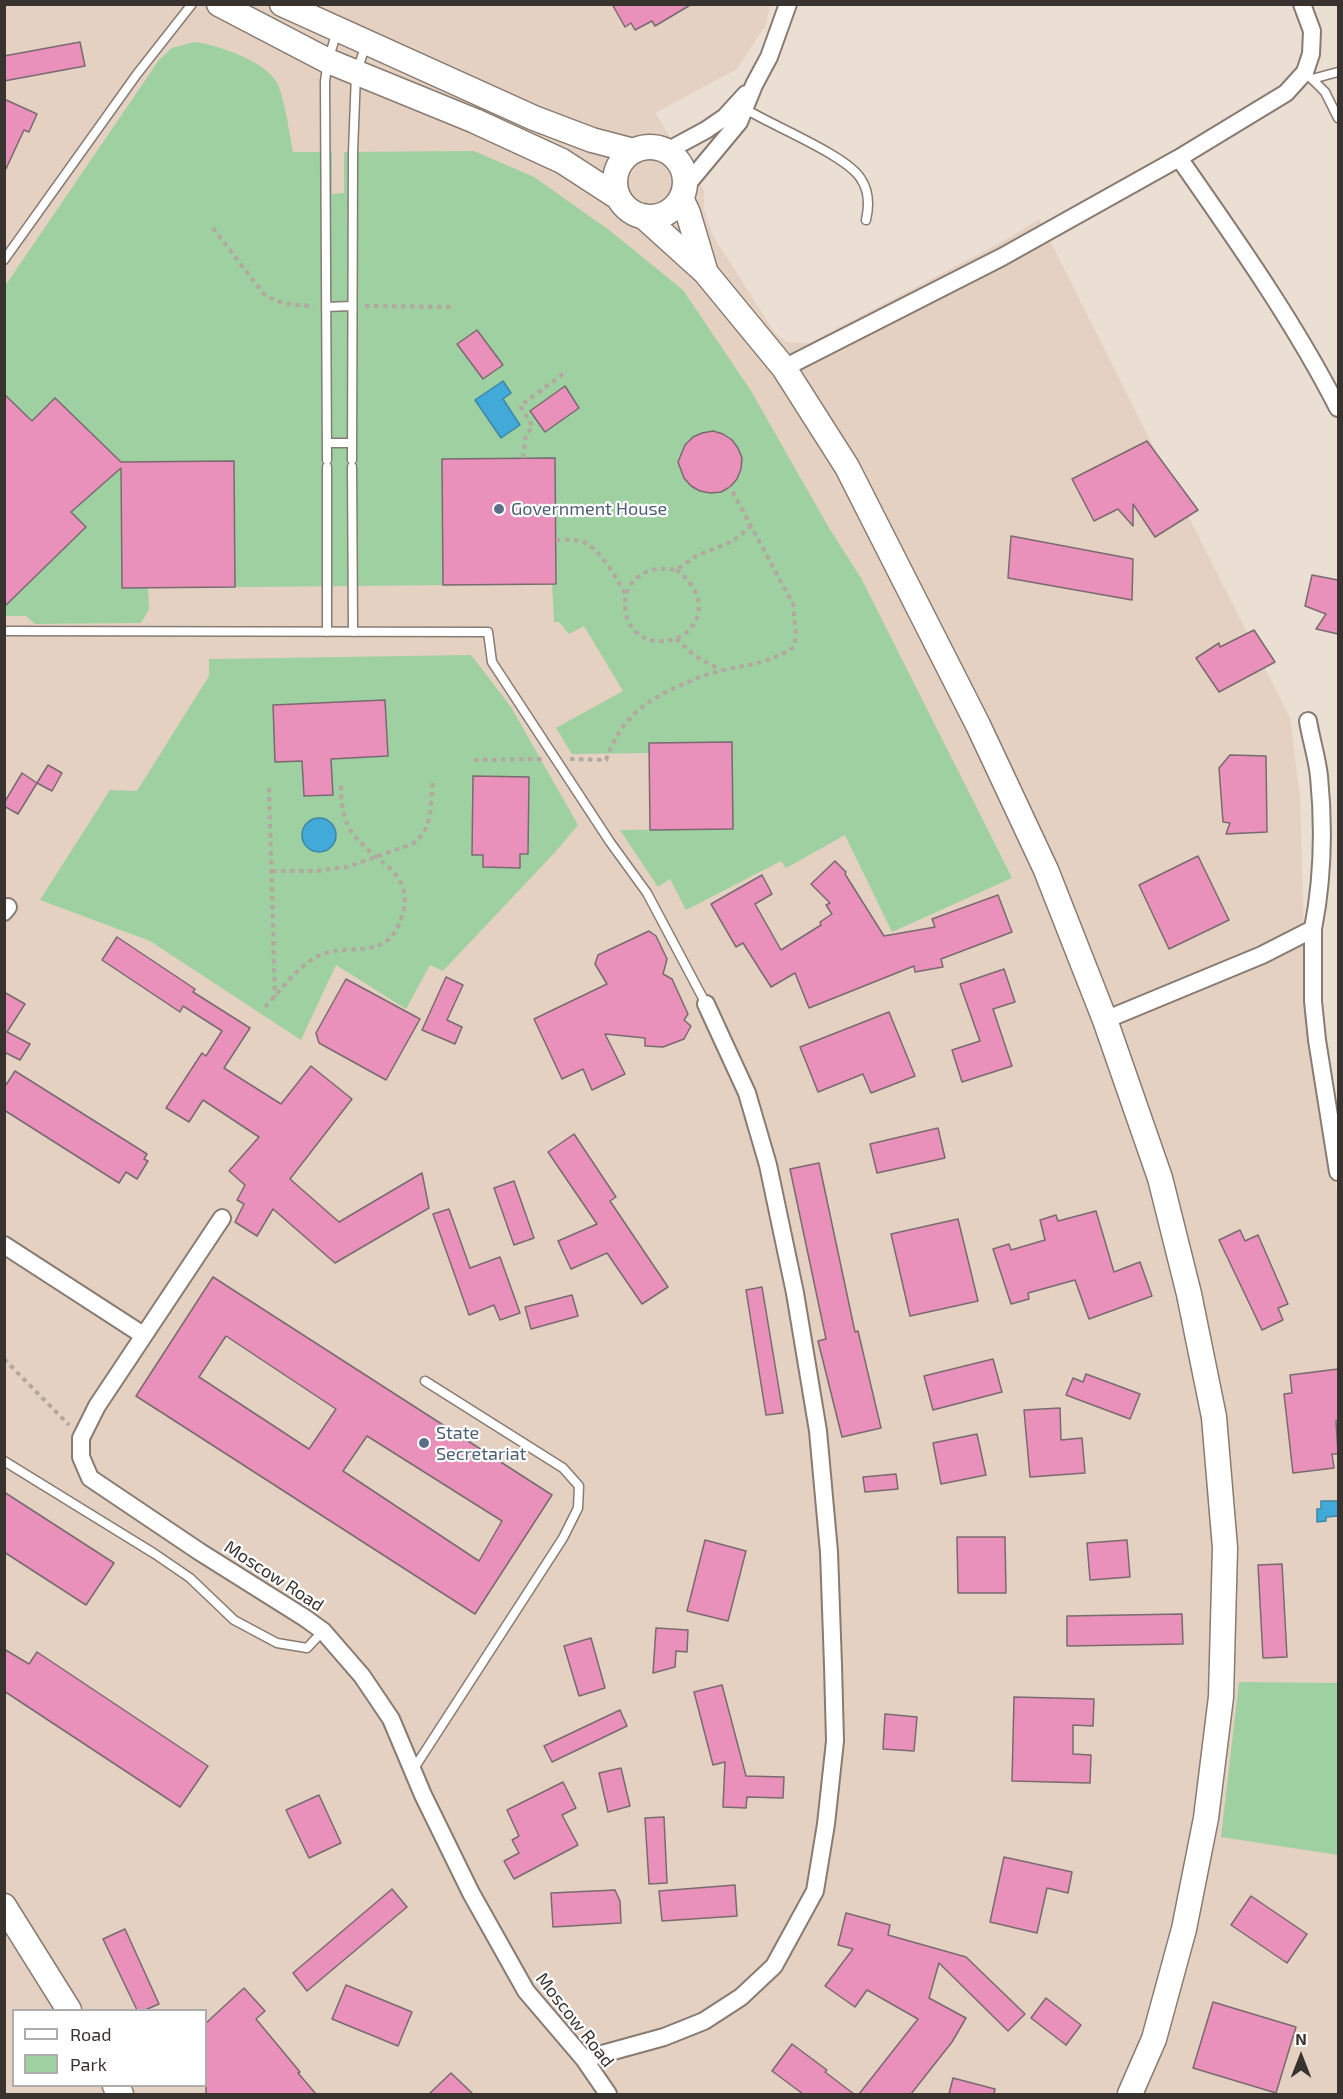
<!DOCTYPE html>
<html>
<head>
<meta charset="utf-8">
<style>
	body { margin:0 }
	#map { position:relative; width:1343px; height:2099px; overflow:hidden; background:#ebded3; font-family:"Exo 2",sans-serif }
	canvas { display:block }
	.frame { position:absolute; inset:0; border:6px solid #38332f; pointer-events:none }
	.legend { position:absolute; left:12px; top:2009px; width:195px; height:78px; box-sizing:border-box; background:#fff; border:2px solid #afadac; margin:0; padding:8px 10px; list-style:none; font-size:18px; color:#38332f }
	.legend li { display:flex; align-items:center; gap:12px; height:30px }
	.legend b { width:30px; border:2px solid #afadac }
	.north { position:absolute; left:1271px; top:2027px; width:60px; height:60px; -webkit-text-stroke:4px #fff; paint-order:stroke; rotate:0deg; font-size:16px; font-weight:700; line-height:24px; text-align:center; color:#38332f }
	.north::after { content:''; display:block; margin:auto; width:21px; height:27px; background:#38332f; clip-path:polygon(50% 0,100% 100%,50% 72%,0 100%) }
</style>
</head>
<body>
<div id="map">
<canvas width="1343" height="2099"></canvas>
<div class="frame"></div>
<ul class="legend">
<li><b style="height:8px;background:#fff"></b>Road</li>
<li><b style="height:16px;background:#9ed0a1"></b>Park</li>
</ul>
<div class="north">N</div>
</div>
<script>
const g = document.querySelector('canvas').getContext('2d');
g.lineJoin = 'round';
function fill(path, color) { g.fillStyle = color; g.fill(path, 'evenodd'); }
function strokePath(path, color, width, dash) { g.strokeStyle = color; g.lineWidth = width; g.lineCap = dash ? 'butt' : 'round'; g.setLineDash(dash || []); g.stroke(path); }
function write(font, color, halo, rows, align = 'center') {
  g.font = font + ' "Exo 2",sans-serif'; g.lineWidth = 4.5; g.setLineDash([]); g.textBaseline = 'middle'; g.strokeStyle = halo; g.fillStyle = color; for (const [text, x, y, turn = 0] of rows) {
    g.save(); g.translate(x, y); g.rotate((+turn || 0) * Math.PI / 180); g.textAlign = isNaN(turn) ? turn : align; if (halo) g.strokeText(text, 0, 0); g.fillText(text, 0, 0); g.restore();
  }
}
const built = new Path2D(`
	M5,5H770L766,25L737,69L655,113L704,190V210L713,236L775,333L787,342L809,343L1004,241L1039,219L1290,718L1300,798L1307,1030L1338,1197V2094H5ZM14,2010H206V2086H14Z`);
const green = new Path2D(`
	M195,42C219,45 271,63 279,87C286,108 289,131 293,152H332V194L344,193V152L474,151L534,177L609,230L683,290L751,391L829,528L861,578L1012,878L892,932L845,835L786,868L781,861L686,910L670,879L658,887L620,830L733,829L732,742L649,743V753L572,754L556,728L623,691L584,626L569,634L559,622H554L552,584L148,588L149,609L141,623L35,624L26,616H5V286L159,60L172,48Z
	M471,655L511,707L578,825L558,849L443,971L430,965L406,1009L336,965L301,1040L150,941L40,900L110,790L137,791L209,676V659Z
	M1239,1682L1338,1683V1855L1221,1837Z`);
const water = new Path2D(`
	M503,381L511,393L503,399L520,425L501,438L475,400Z
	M302 835a17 17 0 1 1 34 0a17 17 0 1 1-34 0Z
	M1321,1501H1338V1516L1326,1517V1521L1317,1522V1509H1321Z`);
const building = new Path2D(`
	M612,4H692L655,26L652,21L635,30L631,23L625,27Z
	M80,42L85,66L4,81V56Z
	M4,99L37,114L29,132L24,130L4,173Z
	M477,330L503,365L483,379L457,344Z
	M565,386L579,408L545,432L530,411Z
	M4,394L32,421L55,398L121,462L234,461L235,587L122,588L121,468L71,512L86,527L4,607Z
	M713,431L723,434L732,440L738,448L742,458L741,469L737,479L730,487L721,492L710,493L700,491L691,486L684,478L678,462L685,445L693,437L702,433Z
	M1147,441L1198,510L1155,537L1133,504V526L1118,509L1094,521L1072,479Z
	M555,458L556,584L443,585L442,459Z
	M1011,536L1133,559L1132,600L1008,578Z
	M1312,575L1338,580V634L1316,629L1326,614L1305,606Z
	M1254,630L1275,662L1219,692L1196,658L1219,643L1220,647Z
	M385,700L388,756L331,759L333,795L304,796L302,761L275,762L273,705Z
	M732,742L733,829L650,830L649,743Z
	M1230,755L1266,756L1267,832L1226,834L1230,823L1223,822L1219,768Z
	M48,765L62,773L52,791L37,783Z
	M22,773L37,783L18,814L4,806V803Z
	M473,776L529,777L528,854H520V868L483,867V855H472Z
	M1198,856L1229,920L1169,949L1139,885Z
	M835,861L846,872L845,874L884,936L935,927L932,919L998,895L1012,932L941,959L943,967L915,972L914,966L809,1008L795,973L771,987L743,943L736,947L711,904L762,875L772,894L755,904L781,950L821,925L820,922L832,914L826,905L830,903L811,884Z
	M649,931L656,936L667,959L663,974L672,979L688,1014L684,1020L691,1026L684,1039L663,1047L645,1046V1038L605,1034L625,1074L592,1090L583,1069L562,1079L534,1019L607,984L595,964L598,955Z
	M117,937L195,989L193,992L250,1028L224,1068L281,1104L311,1066L352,1099L290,1179L339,1222L422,1173L429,1208L335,1263L273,1209L257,1236L235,1222L244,1204L237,1200L245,1185L229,1171L259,1137L203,1100L189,1122L166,1108L202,1053L206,1056L222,1031L183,1006L180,1012L102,960Z
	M1004,969L1015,1002L993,1009L1012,1066L962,1082L952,1050L980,1041L960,984Z
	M446,977L463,985L447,1020L462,1027L455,1044L422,1030Z
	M346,979L420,1019L386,1080L319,1043L316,1033Z
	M4,992L25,1004L7,1032L30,1044L20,1060L4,1052Z
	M889,1012L915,1076L871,1093L863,1074L818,1092L800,1047Z
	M15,1071L147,1154L144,1159L148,1161L137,1179L126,1172L119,1183L4,1110V1088Z
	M938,1128L945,1158L877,1173L870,1144Z
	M574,1134L616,1197L610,1201L668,1287L642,1304L607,1253L571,1269L558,1241L597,1224L548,1152Z
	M819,1163L855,1332L858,1331L881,1428L842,1437L818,1341L826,1339L790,1169Z
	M514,1181L534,1238L514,1245L494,1188Z
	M449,1209L470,1268L500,1257L520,1313L500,1320L494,1305L469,1315L433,1214Z
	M1096,1211L1114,1272L1140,1262L1152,1296L1089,1319L1075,1280L1028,1293L1029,1299L1011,1304L993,1249L1009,1244L1011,1250L1045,1240L1040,1220L1056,1215L1058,1221Z
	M958,1219L978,1301L910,1316L891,1234Z
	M1240,1230L1245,1241L1258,1235L1288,1304L1278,1308L1283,1320L1262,1330L1219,1240Z
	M213,1277L552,1495L475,1614L136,1396ZM226,1336L336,1409L309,1449L199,1377ZM367,1436L502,1521L479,1561L343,1471Z
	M762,1287L783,1413L766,1415L746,1290Z
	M572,1295L578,1316L531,1329L525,1307Z
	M993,1359L1002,1392L933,1410L924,1376Z
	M1338,1369V1420L1336,1421L1338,1454H1332L1334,1468L1293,1473L1284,1394L1292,1393L1290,1375Z
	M1086,1374L1140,1394L1130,1419L1066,1395L1073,1378L1083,1382Z
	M1060,1408L1061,1440L1082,1438L1085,1473L1030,1477L1024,1410Z
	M977,1434L986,1475L941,1484L933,1443Z
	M896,1474L898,1489L865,1492L863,1477Z
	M4,1492L114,1563L86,1605L4,1552Z
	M957,1537H1005L1006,1593H958Z
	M705,1540L746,1551L728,1621L687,1611Z
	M1127,1540L1130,1577L1090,1580L1087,1543Z
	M1282,1564L1287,1657L1263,1658L1258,1565Z
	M1182,1614L1183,1644L1067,1646V1616Z
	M656,1628L688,1630L687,1652L676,1651L675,1667L653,1673Z
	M591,1638L605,1688L579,1696L564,1646Z
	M4,1649L29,1664L37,1652L208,1766L180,1807L4,1691Z
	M722,1685L746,1776L784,1777L783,1798L747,1797L746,1808L723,1807L725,1762L713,1765L694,1692Z
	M1014,1697L1094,1699L1093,1726L1073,1725V1754L1091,1755L1090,1783L1012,1781Z
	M620,1710L627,1726L552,1762L544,1746Z
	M885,1714L917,1717L914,1751L883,1749Z
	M621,1768L630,1806L608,1812L599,1773Z
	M563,1782L576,1808L562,1815L578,1845L514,1879L504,1861L519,1853L512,1840L519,1836L507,1810Z
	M319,1795L341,1843L309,1858L286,1810Z
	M664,1817L667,1883L649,1884L645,1818Z
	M1004,1857L1072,1872L1068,1893L1047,1888L1037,1933L990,1922Z
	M735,1885L737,1916L662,1921L659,1891Z
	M392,1889L407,1907L307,1991L293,1973Z
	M615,1890L620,1901L621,1923L553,1927L551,1893Z
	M1251,1896L1307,1934L1287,1963L1231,1925Z
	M846,1913L890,1925L888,1935L966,1957L1025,2014L1008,2031L939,1963L929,1998L966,2018L952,2042L911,2094H859L918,2019L867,1990L855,2007L825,1986L853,1949L838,1945Z
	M125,1929L159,2004L145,2010H137L103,1939Z
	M346,1985L412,2012L398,2046L332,2019Z
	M244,1988L265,2011L256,2019L300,2072L298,2073L316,2094H206V2023Z
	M1046,1998L1081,2025L1066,2045L1031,2018Z
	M1213,2002L1296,2027L1276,2093L1193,2068Z
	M792,2044L827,2070L825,2072L854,2094H803L772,2071Z
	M451,2073L473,2094H429Z
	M953,2078L995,2089L994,2094H949Z`);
const path = new Path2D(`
	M213,228L263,293C278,305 295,305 314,306
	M365,306L455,307
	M523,458L526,434L533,427L520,406L567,371
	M556,540C563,540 572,539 580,541C598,544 617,580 626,595
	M676,570C699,585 710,616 683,635C675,640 667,642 657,641C610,637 613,558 676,570L696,556L733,541L751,526
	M676,639L695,656L721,670
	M570,759L606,760C620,719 646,699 686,683C695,679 706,674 716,672C746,664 767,665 794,647L796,635L793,604L730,487
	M474,760L542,759
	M269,788L275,997
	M272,871H315L347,867L412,844C434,830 430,804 433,781
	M265,1007C281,990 297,967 318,956C349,941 388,964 402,916C406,905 406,892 400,881C394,870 383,863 374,855C347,832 341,820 341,784
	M4,1359L69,1425`);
const lane = new Path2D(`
	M1305,72L1325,92L1338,118
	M1312,79L1338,72
	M742,107C770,125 847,155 861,179C869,191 869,207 866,220
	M4,260L137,74L192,4
	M326,307L352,306
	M327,443H352
	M327,460L325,81L328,61L337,31
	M352,460L353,152L356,74L366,44
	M327,467V632
	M352,467L353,632
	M4,631L488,632L492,662L610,842L647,893L706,1004
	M4,1461L155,1554L190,1578L234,1620L277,1643L307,1648L323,1631
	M413,1770L563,1538L578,1508L579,1486L563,1468L425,1381`);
const street = new Path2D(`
	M667,151L706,130L725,117L746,94
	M1179,158C1236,240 1293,320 1338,408
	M685,187L739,122L754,85L769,57L788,4
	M784,368L1002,257L1179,158L1286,93L1305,72L1311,54L1312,31L1302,4
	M4,912L8,907
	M1313,929V1001L1317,1040L1338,1172
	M1105,1020L1262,955L1313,929C1323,878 1324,827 1319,776C1317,758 1311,739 1308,721
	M222,1218L97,1406L81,1438V1457L90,1478L200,1552L305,1618L323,1631L362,1676L391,1719L423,1795L471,1893L526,1991L584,2059L608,2094
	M4,1245L143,1335
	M584,2059L664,2037L704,2021L741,1997L774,1966L815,1891L826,1824L835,1741L833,1665L829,1552L818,1431L795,1293L768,1165L747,1093L706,1004`);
const secondary = new Path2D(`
	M219,4L328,61L475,121L562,161L619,198
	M282,4L534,118L592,140L634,151
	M615 182a35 35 0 1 1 70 0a35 35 0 1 1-70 0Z
	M681,198L688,213L705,270
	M643,216L705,272L784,368L847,467L978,725L1046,870L1105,1020L1160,1178L1189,1294L1214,1417L1225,1548L1221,1697L1206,1818L1184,1929L1154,2039L1130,2094
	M4,1906L69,2010
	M115,2086L121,2094`);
const markers = [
	[499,509,6,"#5c6f8a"],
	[424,1443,6,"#5c6f8a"]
];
const serviceNames = [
	["Government House",511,509],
	["State",436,1433],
	["Secretariat",436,1454]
];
const streetNames = [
	["Moscow Road",274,1576,33],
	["Moscow Road",575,2020,52]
];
fill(built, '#e4d1c1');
fill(green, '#9ed0a1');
fill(water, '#42aad9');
strokePath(water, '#3f86a6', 1.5);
fill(building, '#e991ba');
strokePath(building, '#796a70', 1.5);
strokePath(lane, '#877b72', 11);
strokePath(street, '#877b72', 20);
strokePath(secondary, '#877b72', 27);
strokePath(path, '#b2a89f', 4, [4.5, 4.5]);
strokePath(lane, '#fff', 8);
strokePath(street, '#fff', 16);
strokePath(secondary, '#fff', 24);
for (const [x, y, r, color] of markers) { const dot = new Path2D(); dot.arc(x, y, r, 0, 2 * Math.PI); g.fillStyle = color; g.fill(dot); strokePath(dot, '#fff', 2); }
write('18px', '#4e5e75', '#fff', serviceNames, 'left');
write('18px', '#38332f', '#fff', streetNames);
</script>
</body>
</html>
